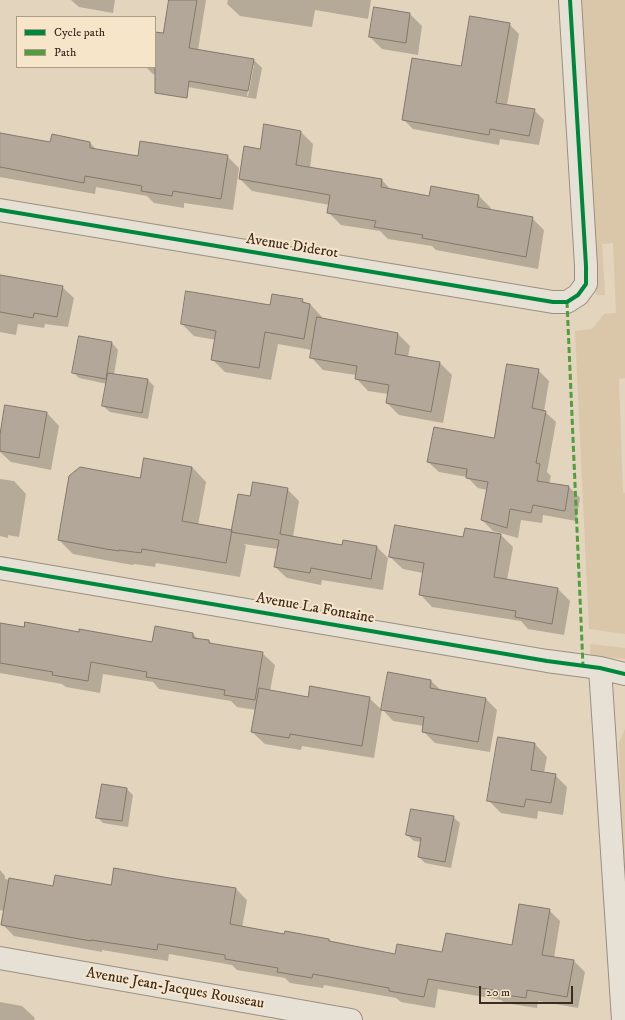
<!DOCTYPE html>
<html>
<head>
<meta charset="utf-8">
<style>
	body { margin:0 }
	#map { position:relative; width:625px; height:1020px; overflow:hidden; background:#e3d4bd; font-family:"IM FELL DW Pica",serif }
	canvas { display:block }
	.legend { position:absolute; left:16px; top:16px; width:140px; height:52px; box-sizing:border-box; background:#f7e5ca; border:1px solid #ac9b86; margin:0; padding:5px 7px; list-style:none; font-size:12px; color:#3b2b21 }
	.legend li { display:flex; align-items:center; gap:8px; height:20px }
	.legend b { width:20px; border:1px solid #ac9b86 }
	.scale { position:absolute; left:479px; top:986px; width:94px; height:18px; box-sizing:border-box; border:2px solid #3b2b21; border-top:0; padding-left:5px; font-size:12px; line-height:14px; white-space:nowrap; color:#3b2b21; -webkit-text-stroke:3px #f7e5ca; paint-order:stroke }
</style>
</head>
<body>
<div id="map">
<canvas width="625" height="1020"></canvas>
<ul class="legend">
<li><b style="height:5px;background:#00873e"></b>Cycle path</li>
<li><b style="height:5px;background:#529d3f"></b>Path</li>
</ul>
<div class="scale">20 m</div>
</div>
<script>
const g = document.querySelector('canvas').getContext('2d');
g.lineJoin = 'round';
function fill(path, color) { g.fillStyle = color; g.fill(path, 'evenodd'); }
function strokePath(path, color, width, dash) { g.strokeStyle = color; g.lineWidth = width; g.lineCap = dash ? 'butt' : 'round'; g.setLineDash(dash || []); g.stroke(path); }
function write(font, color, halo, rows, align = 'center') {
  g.font = font + ' "IM FELL DW Pica",serif'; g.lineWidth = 4; g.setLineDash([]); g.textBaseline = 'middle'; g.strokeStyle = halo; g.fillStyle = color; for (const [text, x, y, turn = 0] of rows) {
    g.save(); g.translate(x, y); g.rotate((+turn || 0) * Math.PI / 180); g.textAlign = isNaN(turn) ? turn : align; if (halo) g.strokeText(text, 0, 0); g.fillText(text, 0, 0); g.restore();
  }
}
const green = new Path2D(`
	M582,0H625V378L619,379L623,493H625V634L589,629L575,331L592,329L604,314L616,313L613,243L602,244L605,295H596L592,244Z
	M590,644L625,648V659L590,656Z
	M625,729V932L619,743Z`);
const shadow = new Path2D(`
	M71,0H115L113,13L79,7Z
	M170,0H206L198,50L254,60L262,68L256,99L188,87L180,78L153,74L146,67H155V33L164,34ZM252,65H254L248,96H247Z
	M228,0H371L368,19L315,10L312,27L240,16L227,4Z
	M375,8L410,14L422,26L418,55L382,49L370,37Z
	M509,24L519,34L507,105L534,110L544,120L539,145L500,139L499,145L413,129L403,119Z
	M265,126L301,132L313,144L310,168L382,180L391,190L430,197L479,196L491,208V210L532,218L544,230L538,269L436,250L432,246L388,239L380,231L341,225L328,212L330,205L252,191L240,179L261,150Z
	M0,132L3,135L51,143H90L98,151L138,158L227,156L239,168L233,210L184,203V208L154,203L147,196L96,187L95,194L0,177Z
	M0,276L62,287L74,298L68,327L45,324L44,328L18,324L16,335L0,332Z
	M302,300L306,304H310L322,317V319L398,334L410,346L408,357L440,363L452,375L443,423L399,415L387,403L388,394L368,391L356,378V375L323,370L311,357L312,350L278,344L271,380L225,372L212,359L216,340L194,336L182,324Z
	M79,337L112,343L118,350L114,375L148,380L154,386L148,419L110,412L103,406L107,384L79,378L73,372Z
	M538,370L549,381L544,411L556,422L547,472L551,476L549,484L569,487L580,498L576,521L543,515L542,523L521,520L518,538L493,531L482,520L487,490L478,488L467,477L439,472L428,462L495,439Z
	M47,413L59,426L51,470L11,462L0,452V440Z
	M192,467L206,482L198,525L232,532L238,495L251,497L287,489L299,501L293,537L343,546L377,547L388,558L383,590L322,580L321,585L287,578L275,567L278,549L244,544L246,546L240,577L156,563L155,567L134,564L133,565L121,563L73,554L59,540L141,479Z
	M0,479L14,481L26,494L19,537L8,535V538L0,536Z
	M501,535L513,547L507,580L558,589L570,601L564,635L528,629L521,621L432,607L420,594L423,573L403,569L390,557L464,538Z
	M26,623L80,633V631L153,643L156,627L193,634L198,639L209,641L212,644L262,653L275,665L270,691L309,698L310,688L369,698L382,710L388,673L431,681L442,691L486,699L497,710L490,752L435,743L423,731L424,726L393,721L382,709L374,758L302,746L301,750L265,744L252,732L256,710L237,707L231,701L159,689L153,682L103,674L100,693L66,687L62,684L0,673V624L25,629Z
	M499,738L535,744L547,757L544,773L555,775L567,787L563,815L538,811L537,819L501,813L488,800Z
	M127,789L133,795L128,827L103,823L97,817Z
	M453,817L460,823L451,868L425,863L419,857L422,842L414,841L407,835Z
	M0,870L5,876V879L54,887L112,886L169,879L236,889L247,900L242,928L285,935L329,939L332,943L396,955L443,953L513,946L549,910L560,921L554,958L574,961L585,972L578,1008L538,1001L537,1008L505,1003L501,1000L438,989L435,1008L401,1002L396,998L324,985L323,988L290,983L285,978L237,970L232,965L169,954L168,961L102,950V952L14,936L3,925L5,911L0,910Z
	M0,1002L22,1006L35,1018L34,1020H0Z`);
const building = new Path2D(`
	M169,0H197L189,48L254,59L248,91L189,81L187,98L155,93V32L163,33Z
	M374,7L410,13L406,43L369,37Z
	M470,16L510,23L496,103L535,109L529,136L490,129L489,135L402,120L412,58L461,66Z
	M264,124L301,131L296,165L382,179L381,187L429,196L431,186L479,195L477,207L533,217L526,257L422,238L423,235L374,227L376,221L327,213L330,195L239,179L244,146L260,149Z
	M0,133L50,142L52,134L90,142V148L138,156L140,141L228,155L221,199L173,191L172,196L141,191L142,186L85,176L84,183L0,167Z
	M0,275L63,286L57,317L34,313L33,318L0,312Z
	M186,291L270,305L272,294L303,299L302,302L310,304L304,339L265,332L259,368L211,360L216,331L181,324Z
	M317,317L398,333L395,354L440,362L431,412L386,403L389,385L355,379L357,366L310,358Z
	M79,336L112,342L106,379L72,373Z
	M507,364L539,369L532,408L546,411L536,463L540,464L537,481L569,486L565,511L533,505L531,513L510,509L507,528L481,520L488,482L466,478L467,469L427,462L434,427L494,438Z
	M108,373L148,379L142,413L102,406Z
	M5,405L47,412L39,458L0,451V435Z
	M144,458L192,467L182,521L232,530L226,563L142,549L141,553L119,550V551L106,549L58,540L69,476L80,467L140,478Z
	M253,482L288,488L280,534L342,545L343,540L377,546L371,579L311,568L310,573L274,567L279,540L231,532L238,494L250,496Z
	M395,525L463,537L465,528L501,534L494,577L558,588L552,624L515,617L516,611L419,595L424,563L389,557Z
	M25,622L79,632V629L152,642L155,626L193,633V638L209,640V643L263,652L255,700L224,695L225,690L146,677L147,672L91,662L88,681L52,675L53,672L0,663V623L24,627Z
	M388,672L431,680L430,688L486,698L478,742L422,732L424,717L381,710Z
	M310,686L370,697L362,746L290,734L289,738L251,732L259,688L308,697Z
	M498,737L535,743L531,770L556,774L551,803L526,799L524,807L487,801Z
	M102,784L127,788L122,821L96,818Z
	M411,809L454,816L445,862L418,857L421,838L406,835Z
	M114,868L169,878L236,888L230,924L284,934L285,931L329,939V941L395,954L397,944L442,952L446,933L512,945L519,904L550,909L542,955L574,960L567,997L527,990L526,998L493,993V990L428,979L424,997L389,991V988L313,974L312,978L277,972L278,968L225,959V955L158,944L157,950L91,940V941L1,925L9,878L53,886L55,875L111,885Z`);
const street = new Path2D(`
	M0,210L553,302H567L578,295L586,284V266L570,0
	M0,568L547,661L600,668L625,674
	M600,668L623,1020
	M0,958L351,1020`);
const quiet = new Path2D(`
	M567,302L583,666`);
const cycleway = new Path2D(`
	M0,210L553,302H567L578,295L586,284V266L570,0
	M0,568L547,661L600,668L625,674`);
const streetNames = [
	["Avenue Diderot",292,247,9],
	["Avenue La Fontaine",315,609,10],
	["Avenue Jean-Jacques Rousseau",175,989,10]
];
fill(green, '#dac6a8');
fill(shadow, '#0003');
fill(building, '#b2a798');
strokePath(building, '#82786c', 1);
strokePath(street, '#998f81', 24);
strokePath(street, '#e7e0d5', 22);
strokePath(quiet, '#529d3f', 3, [6, 3]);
strokePath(cycleway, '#00873e', 4);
write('15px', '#3b2b21', '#f7e5ca', streetNames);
</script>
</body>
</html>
